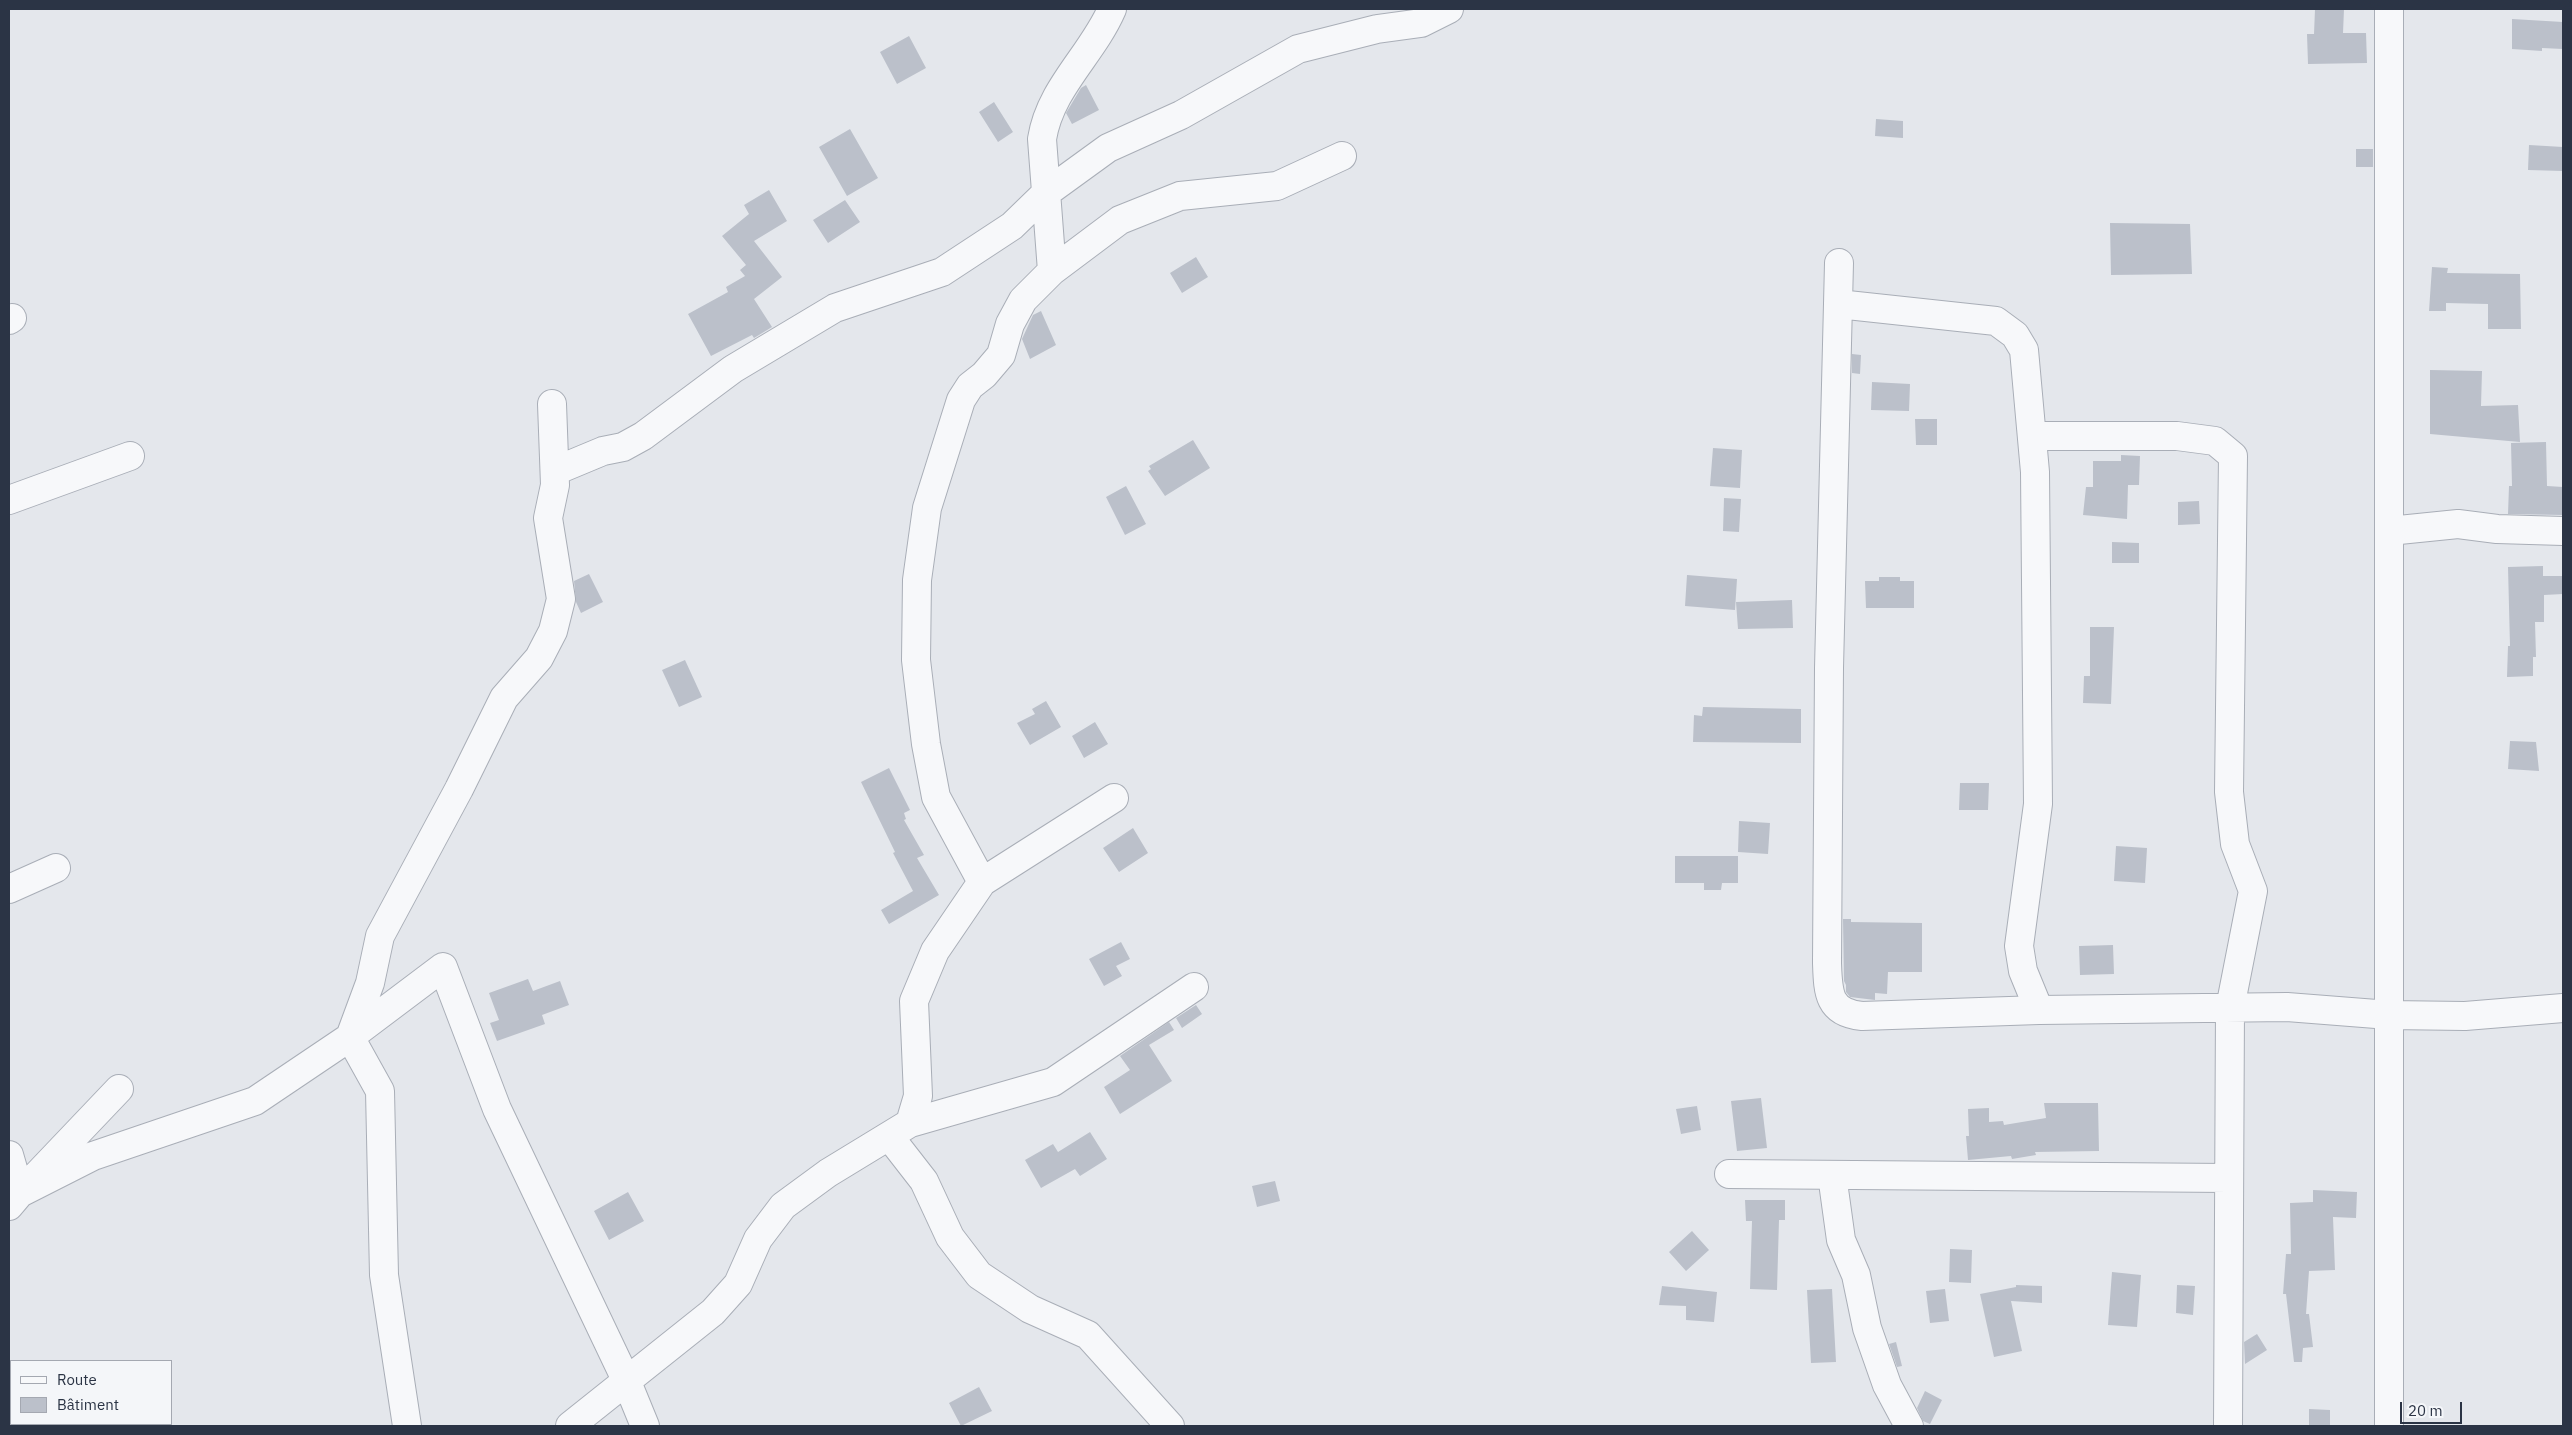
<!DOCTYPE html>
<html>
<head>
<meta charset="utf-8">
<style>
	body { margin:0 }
	#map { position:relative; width:2572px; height:1435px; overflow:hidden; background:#e4e7ec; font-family:"IBM Plex Sans",sans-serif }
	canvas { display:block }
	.frame { position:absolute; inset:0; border:10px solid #2b3445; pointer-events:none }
	.legend { position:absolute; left:10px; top:1360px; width:162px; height:65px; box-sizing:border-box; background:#f4f6f9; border:1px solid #a4a8b1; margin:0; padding:6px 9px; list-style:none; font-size:15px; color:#2b3445 }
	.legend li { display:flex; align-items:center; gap:10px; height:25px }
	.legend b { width:25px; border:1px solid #a4a8b1 }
	.scale { position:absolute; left:2400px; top:1402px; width:62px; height:22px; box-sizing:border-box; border:2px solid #2b3445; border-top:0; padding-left:6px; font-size:15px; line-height:18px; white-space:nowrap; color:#2b3445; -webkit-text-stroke:4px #f4f6f9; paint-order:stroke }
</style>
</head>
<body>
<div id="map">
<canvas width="2572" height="1435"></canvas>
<div class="frame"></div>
<ul class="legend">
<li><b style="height:6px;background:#f7f8fa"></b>Route</li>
<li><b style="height:14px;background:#bbc0ca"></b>Bâtiment</li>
</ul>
<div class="scale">20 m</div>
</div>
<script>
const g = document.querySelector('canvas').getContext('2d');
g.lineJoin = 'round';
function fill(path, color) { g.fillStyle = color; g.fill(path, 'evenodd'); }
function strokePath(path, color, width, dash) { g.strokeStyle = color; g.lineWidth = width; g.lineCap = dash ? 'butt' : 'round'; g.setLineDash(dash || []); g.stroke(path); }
const building = new Path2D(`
	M2315,9H2344L2343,33H2366L2367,63L2308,64L2307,34H2314Z
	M2512,19L2563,22V49L2542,48V51L2512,49Z
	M909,36L926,68L897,84L880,52Z
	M1086,85L1099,110L1072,124L1066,113L1081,88Z
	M994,102L1013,132L998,142L979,112Z
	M1876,119L1903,121V138L1875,136Z
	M850,129L878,178L847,196L819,147Z
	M2529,145L2563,147V171L2528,170Z
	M2356,149H2373V167H2356Z
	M769,190L787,221L754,241L782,277L754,299L772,327L754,338L752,335L711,356L688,314L728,292L726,287L745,276L740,270L746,265L722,236L749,214L744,205Z
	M845,200L860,222L828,243L813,220Z
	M2110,223L2190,224L2192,274L2111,275Z
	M1196,257L1208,277L1182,293L1170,273Z
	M2432,267L2448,268L2447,273L2520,274L2521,329H2488V304L2446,303V311H2429Z
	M1041,311L1056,345L1030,359L1022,339L1033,315Z
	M1852,354L1861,355L1860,374L1852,373Z
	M2430,370L2482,371L2481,406L2518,405L2520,442L2430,434Z
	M1872,382L1910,384L1909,411L1871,410Z
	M1915,419H1937V445H1916Z
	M1193,440L1210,468L1165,496L1148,471L1151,469L1149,466Z
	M2546,442L2547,486L2563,487V515L2508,514L2509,486H2512L2511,443Z
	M1713,448L1742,450L1740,488L1710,486Z
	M2121,455L2140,456L2139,485H2128L2127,519L2083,515L2086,487H2093V461H2121Z
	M1126,486L1146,524L1125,535L1106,497Z
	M1724,498L1741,499L1739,532L1723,531Z
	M2199,501L2200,524L2178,525V502Z
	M2112,542L2139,543V563H2112Z
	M2543,566V576H2563V594L2544,595V622H2535L2536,657H2533V676L2507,677L2508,646H2510L2508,567Z
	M589,574L603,602L581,613L576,602L574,581Z
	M1687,575L1737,579L1735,610L1685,606Z
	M1879,577H1900V581H1914V608H1866L1865,581H1879Z
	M1792,600L1793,628L1738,629L1736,602Z
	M2090,627H2114L2111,704L2083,703L2084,676H2090Z
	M685,660L702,697L679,707L662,670Z
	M1046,701L1061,727L1030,745L1017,723L1035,714L1032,709Z
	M1703,707L1801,709V743L1693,742L1694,715L1702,716Z
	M1095,722L1108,744L1084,758L1072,736Z
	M2510,741L2536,742L2539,771L2508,769Z
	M889,768L910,810L904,813L906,819L904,820L924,855L917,858L939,895L889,924L881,910L913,891L893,853L895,852L861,782Z
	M1960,783H1989L1988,810H1959Z
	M1739,821L1770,823L1768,854L1738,852Z
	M1133,828L1148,853L1119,872L1103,848Z
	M2116,846L2147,848L2145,883L2114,881Z
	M1675,856H1738V883H1722L1721,890H1704V883H1675Z
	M1843,919H1851V922L1922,923V972H1888L1887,994L1875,993V1000L1850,997L1846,992V985L1844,981Z
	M1121,942L1130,959L1116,966L1122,976L1104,986L1089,959Z
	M2113,945L2114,974L2080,975L2079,946Z
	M528,979L533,991L560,981L569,1005L542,1015L545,1024L497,1041L490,1023L499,1020L489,993Z
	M1196,1005L1202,1014L1182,1028L1176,1018Z
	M1169,1022L1174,1030L1149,1045L1172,1081L1120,1114L1104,1087L1130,1070L1120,1056Z
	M1761,1098L1767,1148L1737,1151L1731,1101Z
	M2044,1103H2098L2099,1151L2035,1152L2036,1155L2012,1159L2011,1156L1968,1160L1966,1136H1969L1968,1109L1989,1108V1122L2003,1121L2004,1125L2046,1118Z
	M1697,1106L1701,1130L1681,1134L1676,1109Z
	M1090,1132L1107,1159L1080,1176L1075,1169L1041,1188L1025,1160L1053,1144L1058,1152Z
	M1275,1181L1280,1201L1257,1207L1252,1186Z
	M2313,1190L2357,1192L2356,1218L2333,1217L2335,1270L2309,1271L2306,1314H2309L2313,1347L2303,1348L2302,1362H2294L2286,1294H2283L2286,1254H2291L2290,1203L2313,1202Z
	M628,1192L644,1221L609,1240L594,1211Z
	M1745,1200H1785V1220H1779L1777,1290L1750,1289L1752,1221H1746Z
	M1692,1231L1709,1250L1686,1271L1669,1252Z
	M1950,1249L1972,1250L1971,1283L1949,1282Z
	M2112,1272L2141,1275L2137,1327L2108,1325Z
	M2016,1285L2042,1286V1303L2011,1301L2022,1351L1994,1357L1980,1294L2016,1287Z
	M2177,1285L2195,1286L2193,1315L2176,1313Z
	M1662,1286L1717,1292L1714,1322L1686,1320V1306L1659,1305Z
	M1832,1289L1836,1362L1811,1363L1807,1290Z
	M1945,1289L1949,1321L1930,1323L1926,1291Z
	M2257,1334L2267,1350L2245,1364L2244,1342Z
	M1896,1342L1902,1366L1897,1367L1889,1344Z
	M979,1387L992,1411L961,1426L949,1403Z
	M1925,1391L1942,1400L1930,1424L1923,1421L1917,1408Z
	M2309,1409L2330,1410V1426H2309Z`);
const minor = new Path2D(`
	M1839,263L1829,668L1827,963C1828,992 1828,1013 1862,1016L2039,1010L2287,1007L2389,1015L2465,1016L2563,1008
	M1052,271L1042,139C1050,88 1092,55 1112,9
	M1838,304L1996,321L2015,335L2024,350L2035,472L2038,804L2019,946L2023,971L2039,1010
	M9,320L12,318
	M2032,436H2177L2215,441L2233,456L2229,792L2235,844L2253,891L2230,1008L2228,1426
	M555,471L603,451L623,447L643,436L733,369L835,308L942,272L1012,226L1046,193L1108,148L1181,115L1298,49L1377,29L1421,23L1449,9
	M9,500L130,456
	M2389,531L2458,524L2497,529L2563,531
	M982,882L936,797L926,744L916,660L917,580L927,508L961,400L970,386L984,375L1001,355L1010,324L1023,300L1052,271L1120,220L1180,196L1277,186L1342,156
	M9,889L56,868
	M910,1123L1053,1082L1194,987
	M889,1136L924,1181L950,1237L979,1275L1030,1309L1088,1335L1170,1426
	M9,1155L20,1193L119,1089
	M1729,1174L2228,1178
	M1832,1175L1841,1240L1856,1275L1867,1328L1887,1385L1909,1426
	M9,1206L20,1193L93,1156L255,1101L350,1037L443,967L497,1109L627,1382L645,1426
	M407,1426L384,1275L380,1091L350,1037L370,983L380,936L459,789L504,698L539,658L553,631L561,599L548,518L555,485L552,404
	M570,1426L713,1312L738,1284L758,1239L783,1206L828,1173L910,1123L918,1096L914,1001L935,951L982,882L1114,798
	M2389,1426V9`);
fill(building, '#bbc0ca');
strokePath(minor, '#a9aeb7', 30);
strokePath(minor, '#f7f8fa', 28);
</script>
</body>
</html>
